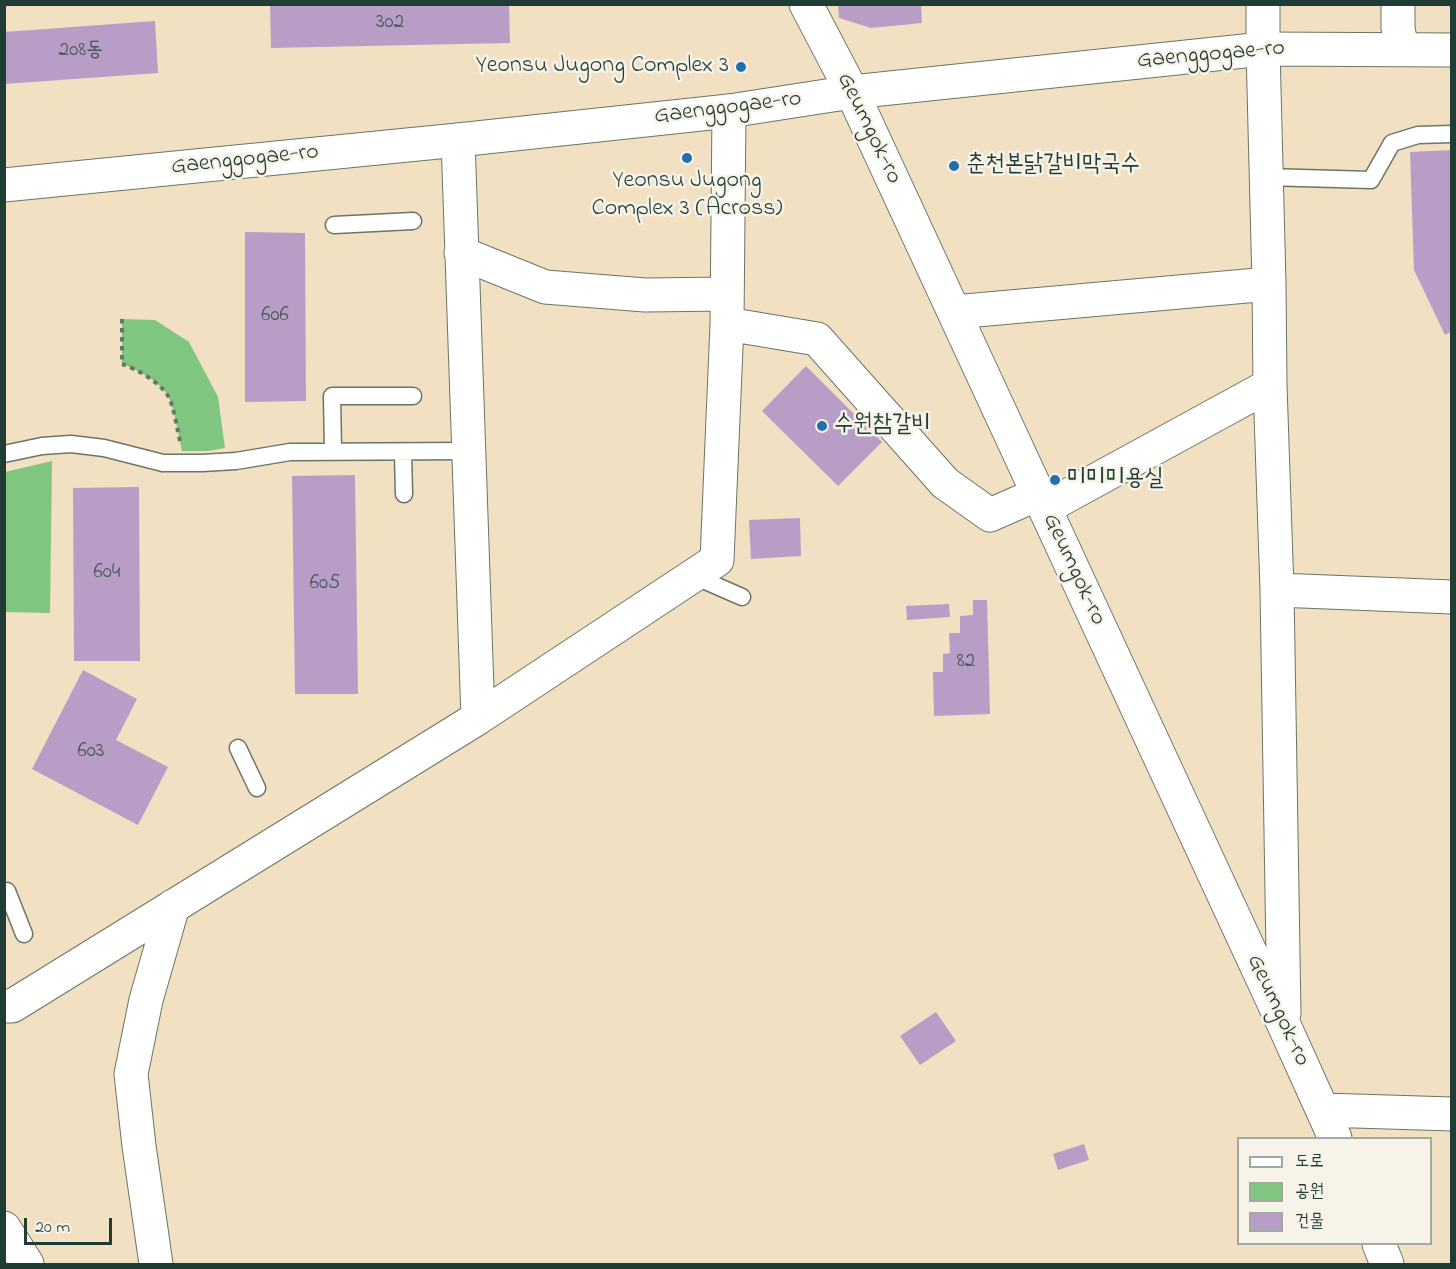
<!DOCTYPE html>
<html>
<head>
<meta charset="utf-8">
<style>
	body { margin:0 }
	#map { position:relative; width:1456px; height:1269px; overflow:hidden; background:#f2e0c3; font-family:"Indie Flower","Poor Story",sans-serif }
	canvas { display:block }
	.frame { position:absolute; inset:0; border:6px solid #1f3d34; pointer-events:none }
	.legend { position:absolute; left:1237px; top:1137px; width:195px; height:108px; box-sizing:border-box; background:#f7f3e8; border:2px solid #a1aaa0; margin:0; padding:8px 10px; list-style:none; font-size:18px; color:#1f3d34 }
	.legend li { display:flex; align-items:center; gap:12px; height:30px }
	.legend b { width:30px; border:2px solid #a1aaa0 }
	.scale { position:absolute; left:24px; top:1218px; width:88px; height:27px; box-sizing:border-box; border:3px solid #1f3d34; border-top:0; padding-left:8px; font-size:18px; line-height:21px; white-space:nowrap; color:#1f3d34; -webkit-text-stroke:4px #f7f3e8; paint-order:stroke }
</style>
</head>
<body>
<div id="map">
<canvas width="1456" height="1269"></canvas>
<div class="frame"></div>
<ul class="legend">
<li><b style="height:8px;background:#fff"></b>도로</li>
<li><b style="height:16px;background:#81c680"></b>공원</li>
<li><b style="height:16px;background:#b89dc6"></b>건물</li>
</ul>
<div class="scale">20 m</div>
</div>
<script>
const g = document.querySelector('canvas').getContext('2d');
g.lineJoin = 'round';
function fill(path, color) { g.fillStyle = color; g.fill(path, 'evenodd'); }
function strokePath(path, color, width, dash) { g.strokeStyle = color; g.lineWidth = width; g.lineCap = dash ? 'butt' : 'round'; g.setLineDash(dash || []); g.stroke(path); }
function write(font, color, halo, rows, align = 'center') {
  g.font = font + ' "Indie Flower","Poor Story",sans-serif'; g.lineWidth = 5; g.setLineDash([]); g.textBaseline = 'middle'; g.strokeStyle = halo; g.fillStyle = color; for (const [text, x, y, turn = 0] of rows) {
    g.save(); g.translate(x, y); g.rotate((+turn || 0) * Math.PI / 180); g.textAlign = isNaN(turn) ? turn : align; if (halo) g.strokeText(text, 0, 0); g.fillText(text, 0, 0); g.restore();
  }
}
const green = new Path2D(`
	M122,319L155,320L189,342L218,397L225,448L208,451H182C179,437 174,408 168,396C160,382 136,369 122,364Z
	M52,461L50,613L5,612V472Z`);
const building = new Path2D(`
	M270,4H509L510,43L271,48Z
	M838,4H921L922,23L871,28L839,18Z
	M155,21L158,73L4,84V32Z
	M1452,150V331L1445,335L1414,270L1410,152Z
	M245,232L305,233L306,401L245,402Z
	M806,366L882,442L838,486L762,411Z
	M355,475L358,694H295L292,476Z
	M139,487L140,661H74L73,488Z
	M800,518L801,556L751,559L749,520Z
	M973,600H987L990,714L934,716L933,672H943V654L950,653L949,633H960V616L973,615Z
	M949,604L950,617L907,620L906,606Z
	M83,670L137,699L116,740L168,767L138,825L32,769Z
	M936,1012L956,1041L920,1065L900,1036Z
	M1084,1144L1089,1160L1058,1170L1053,1154Z`);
const path = new Path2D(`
	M122,319V364C136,369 160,382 168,396C174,406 177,429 180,441`);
const service = new Path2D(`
	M1266,177L1371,180L1392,143L1418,135L1452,134
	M334,225L413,221
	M333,451L332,396H413
	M403,452L404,494
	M4,454L42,446L71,444L104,448L163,463H202L236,461L290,452L469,451
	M694,576L742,597
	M238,748L257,788
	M7,891L24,934`);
const minor = new Path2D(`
	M806,4L852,92L1284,1025L1335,1138
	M1263,4V49L1269,284L1270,385L1277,590L1452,597
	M1398,4V28L1402,49
	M458,140L478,718
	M461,253L545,287L645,295L727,294
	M954,312L1269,284
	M727,324L817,339L945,483L990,515L1038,494
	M1045,508L1270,385
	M1277,590L1284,1014
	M4,1006H12L478,718L717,560L727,324L729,111
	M1323,1110L1452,1114
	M4,1228L27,1264
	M1379,1244L1387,1264
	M156,1264L139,1146L131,1074L146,1000L173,906`);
const tertiary = new Path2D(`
	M4,185L458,140L729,111L852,92L1263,49L1452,50`);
const markers = [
	[741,67,6,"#1f6fb2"],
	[687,158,6,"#1f6fb2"],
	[954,166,6,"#1f6fb2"],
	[822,426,6,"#1f6fb2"],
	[1055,480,6,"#1f6fb2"]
];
const numberNames = [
	["302",390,24],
	["208동",81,52],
	["606",275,317],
	["604",107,574],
	["605",325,585],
	["82",966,663],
	["603",91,753]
];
const streetNames = [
	["Gaenggogae-ro",1211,56,-5],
	["Gaenggogae-ro",728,109,-7],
	["Geumgok-ro",868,129,64],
	["Gaenggogae-ro",245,161,-6],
	["Geumgok-ro",1073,570,65],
	["Geumgok-ro",1277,1011,65]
];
const poiNames = [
	["Yeonsu Jugong Complex 3",729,67,"right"],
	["춘천본닭갈비막국수",966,166],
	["Yeonsu Jugong",687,182,"center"],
	["Complex 3 (Across)",687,210,"center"],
	["수원참갈비",834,426],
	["미미미용실",1067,480]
];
fill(green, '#81c680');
fill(building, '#b89dc6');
strokePath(service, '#697666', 19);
strokePath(minor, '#697666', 35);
strokePath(tertiary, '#697666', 35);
strokePath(path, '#697666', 4, [4.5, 4.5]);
strokePath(service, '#fff', 16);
strokePath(minor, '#fff', 33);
strokePath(tertiary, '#fff', 33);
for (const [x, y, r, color] of markers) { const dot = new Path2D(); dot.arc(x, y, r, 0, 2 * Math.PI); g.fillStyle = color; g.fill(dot); strokePath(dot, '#f7f3e8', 2); }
write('21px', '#455558', null, numberNames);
write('24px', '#1f3d34', '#f7f3e8', streetNames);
write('24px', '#1f3d34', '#f7f3e8', poiNames, 'left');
</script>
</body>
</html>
